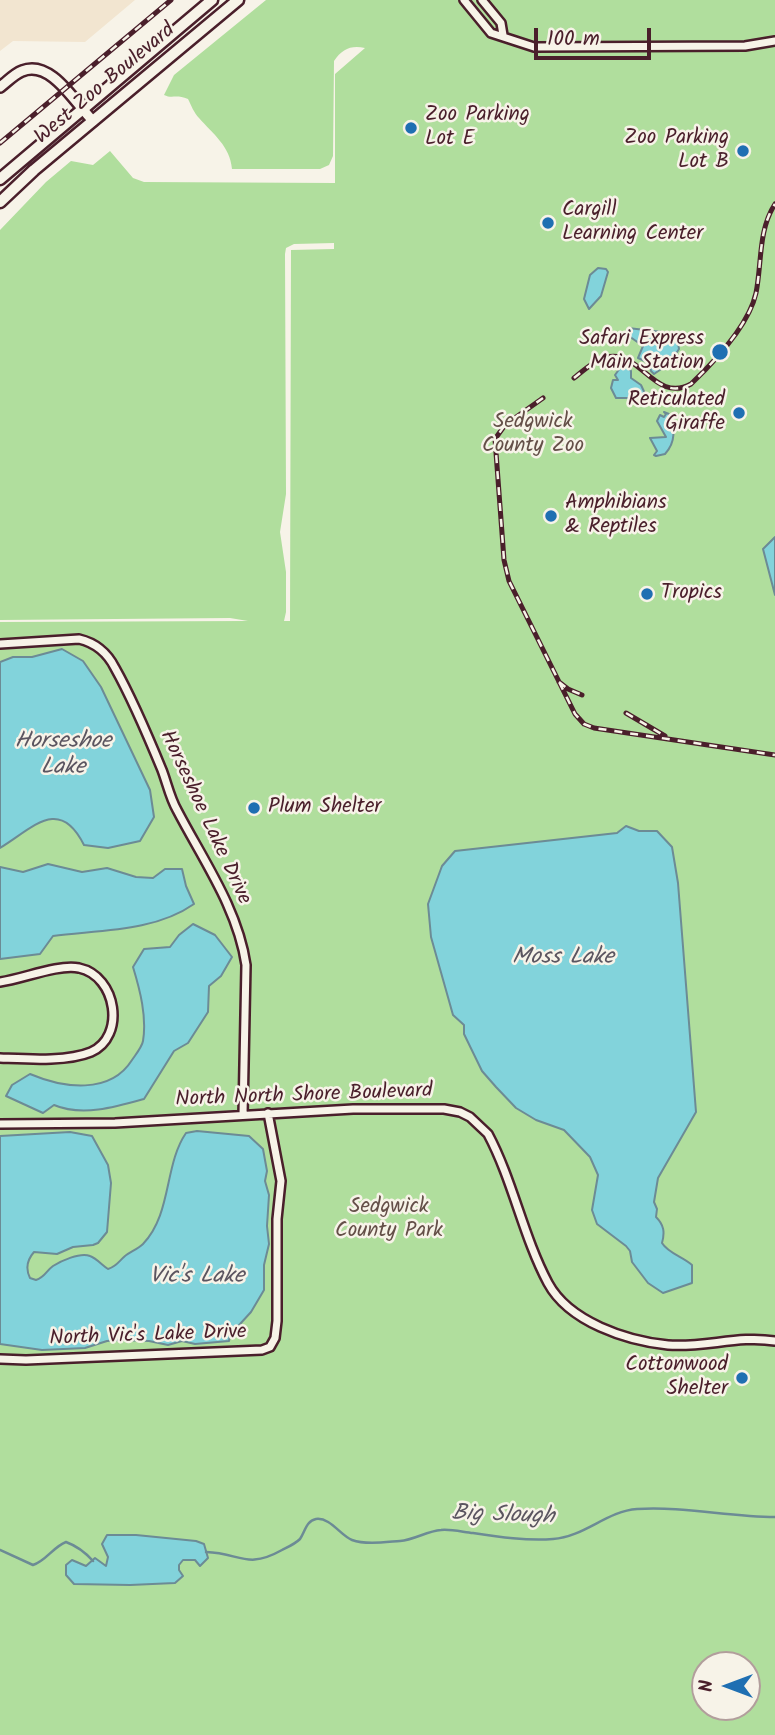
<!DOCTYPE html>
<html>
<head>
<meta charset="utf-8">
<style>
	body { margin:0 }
	#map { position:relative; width:775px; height:1735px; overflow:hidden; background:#f7f3e8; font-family:Kalam,sans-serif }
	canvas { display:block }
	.north { position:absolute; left:691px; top:1651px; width:70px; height:70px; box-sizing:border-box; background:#f7f3e8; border:2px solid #b29e9c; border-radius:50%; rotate:270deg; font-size:19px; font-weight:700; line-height:28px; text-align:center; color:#4a1f2b }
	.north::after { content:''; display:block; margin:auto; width:24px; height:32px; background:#1f6fb2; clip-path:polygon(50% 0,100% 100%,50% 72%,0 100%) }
	.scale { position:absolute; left:534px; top:28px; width:117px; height:32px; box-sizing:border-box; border:4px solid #4a1f2b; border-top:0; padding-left:9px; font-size:21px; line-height:24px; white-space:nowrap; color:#4a1f2b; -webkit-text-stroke:5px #f7f3e8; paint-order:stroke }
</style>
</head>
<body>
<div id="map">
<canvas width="775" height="1735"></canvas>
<div class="north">N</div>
<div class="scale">100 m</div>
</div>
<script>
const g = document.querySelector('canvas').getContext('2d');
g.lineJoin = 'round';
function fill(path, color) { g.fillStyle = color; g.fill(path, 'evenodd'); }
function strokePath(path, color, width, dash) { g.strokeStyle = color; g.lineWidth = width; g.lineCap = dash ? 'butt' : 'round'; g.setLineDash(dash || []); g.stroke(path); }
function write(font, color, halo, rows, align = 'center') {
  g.font = font + ' Kalam,sans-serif'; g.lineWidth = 5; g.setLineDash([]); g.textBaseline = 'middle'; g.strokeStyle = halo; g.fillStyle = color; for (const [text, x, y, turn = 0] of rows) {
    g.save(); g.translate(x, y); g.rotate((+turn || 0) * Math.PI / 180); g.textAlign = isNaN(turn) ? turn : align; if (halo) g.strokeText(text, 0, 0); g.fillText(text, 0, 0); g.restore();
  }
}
const built = new Path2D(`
	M0,0H135L85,42L13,41L0,51Z`);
const green = new Path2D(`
	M266,0H775V1735H0V622L248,621L230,618L0,620V230L46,182L71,161L93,165L110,151L133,178L144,182L335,183V74L365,48C351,45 342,49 334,61L333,156L329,165L320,169H232C230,146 213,134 199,118C194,113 191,105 188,99C176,94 172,99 164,95L174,75ZM334,243V249L291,250L290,621H284L286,612V572L280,532L286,494L285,254L286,248L294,244ZM705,1665H747V1707H705Z`);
const water = new Path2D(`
	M598,268L606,269L608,272L601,296L589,309L584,299L590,275Z
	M628,328L671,333L678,343L679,349L670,363L654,374L651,371L649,363L638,358L643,346L626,334Z
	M620,368H628L631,371V378L641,385L647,398H616L611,388L613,380H618L615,375Z
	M664,412L669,414C675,429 676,442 665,454L656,456L654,455L657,451L650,438L666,437L657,421L660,415L664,417L666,414Z
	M775,537V595L763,549Z
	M62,649L83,661L101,687L150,790L154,817L140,841L108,848L84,845C59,795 32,829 0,848V662L13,657H32Z
	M626,826L639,831H657L672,847L678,883L696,1112L658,1178L654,1202L657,1209L656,1217C664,1225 665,1232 662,1243C668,1253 683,1257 692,1265V1283L663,1293L648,1283L632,1262L630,1251L626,1246L597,1224L592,1210L598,1175L590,1157L564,1130L536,1120L516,1108L496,1087L482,1071L464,1034V1025L453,1015L431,937L428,904L442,866L455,851L617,833Z
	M48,864L82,872L107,868L136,877L153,878L165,869H182L186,886L194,904C154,932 99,930 53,936L40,954L0,959V867L23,872Z
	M193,924L215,935L232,957L221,976L209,986L208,1012L188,1043L174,1051L144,1099C116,1107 82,1117 54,1105L43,1113L6,1096L12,1085L30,1074C63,1088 110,1095 132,1060C136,1054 142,1047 143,1041C147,1017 140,990 133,967L144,949L170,947L179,935Z
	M197,1131L249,1136L263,1149L267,1171L265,1181L269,1195L267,1226L269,1244L264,1265V1290L251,1312L230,1335L229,1341L195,1344L182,1341L168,1345L149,1341L121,1340L107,1341L85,1348L42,1350L0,1344V1136L70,1132L92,1136L108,1165L111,1183L107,1232L98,1243L93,1245L73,1247L57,1254L34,1252C27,1260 25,1268 30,1278L36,1280C45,1277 46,1271 53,1266C61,1261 80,1252 90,1256C96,1258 102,1265 108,1269C117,1266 118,1262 125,1256C130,1252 138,1249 143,1244C172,1214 164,1165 186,1133Z
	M107,1535H136L196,1541L204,1544L208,1558L200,1566L195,1560H183L179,1565V1570L183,1576L175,1583L130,1585L74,1584L66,1575V1565L72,1560L86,1566L95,1558L106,1566L108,1557L102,1544Z`);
const stream = new Path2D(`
	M0,1550L33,1565C46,1561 53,1547 66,1542C77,1546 85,1552 93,1561
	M206,1552C241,1553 246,1570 282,1550C288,1547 295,1544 300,1539C305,1532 306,1521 316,1519C330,1517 341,1536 352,1540C366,1545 386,1542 400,1541C414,1540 427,1531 441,1530C451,1529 463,1532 473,1533C499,1537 527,1541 553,1539C584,1537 607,1511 637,1509C683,1506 729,1517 775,1517`);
const minor = new Path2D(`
	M464,0L491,33L534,47L745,46L775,41
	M482,0L501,23L503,35
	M0,644L79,639C96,643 107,652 115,668C133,700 148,736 162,770C167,783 170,798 177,810C203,860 238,909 246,965L243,1114
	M0,982C23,979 57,964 79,968C117,976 126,1037 91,1052C67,1062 26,1059 0,1058
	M0,1124L115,1123L353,1109H444L460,1112L470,1117L488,1134C513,1181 523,1236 548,1283C569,1322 627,1341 668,1345C704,1348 739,1335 775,1341
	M0,1359L26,1360L262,1350L270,1347L275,1338L277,1321V1219L281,1181L268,1113`);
const tertiary = new Path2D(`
	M0,87C7,82 14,74 22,71C51,59 75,103 93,121`);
const secondary = new Path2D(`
	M0,179L212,0
	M0,202L34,170L238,0`);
const rail = new Path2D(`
	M0,143L171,0
	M574,378C584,370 595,360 607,357C640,349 655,404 691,384C714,362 749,325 756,293C762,263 758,230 775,204
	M543,398L505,425L495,439L504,560L509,581L575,714L584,724L594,728L775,755
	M559,682L568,689L582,695
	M626,713L665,736`);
const markers = [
	[411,128,7,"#1f6fb2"],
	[743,151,7,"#1f6fb2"],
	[548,223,7,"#1f6fb2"],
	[720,352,9,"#1f6fb2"],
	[739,413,7,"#1f6fb2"],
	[551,516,7,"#1f6fb2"],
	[647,594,7,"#1f6fb2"],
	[254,808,7,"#1f6fb2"],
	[742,1378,7,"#1f6fb2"]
];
const streetNames = [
	["West Zoo Boulevard",106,85,-40],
	["Horseshoe Lake Drive",204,818,65],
	["North North Shore Boulevard",304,1097,-2],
	["North Vic's Lake Drive",148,1337,-2]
];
const poiNames = [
	["Zoo Parking",425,116],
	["Lot E",425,140],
	["Zoo Parking",729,139,"right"],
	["Lot B",729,163,"right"],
	["Cargill",562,211],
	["Learning Center",562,235],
	["Safari Express",704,340,"right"],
	["Main Station",704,364,"right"],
	["Reticulated",725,401,"right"],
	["Giraffe",725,425,"right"],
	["Amphibians",565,504],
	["& Reptiles",565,528],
	["Tropics",661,594],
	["Plum Shelter",268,808],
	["Cottonwood",728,1366,"right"],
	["Shelter",728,1390,"right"]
];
const parkNames = [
	["Sedgwick",533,423],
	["County Zoo",533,447],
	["Sedgwick",389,1208],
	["County Park",389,1232]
];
const waterNames = [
	["Horseshoe",63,743],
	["Lake",63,769],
	["Moss Lake",563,959],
	["Vic's Lake",197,1278],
	["Big Slough",503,1517,2]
];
fill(built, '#f2e5d0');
fill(green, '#b0de9d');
fill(water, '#82d3db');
strokePath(water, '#6c8b95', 2);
strokePath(stream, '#6c8b95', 2.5);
strokePath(minor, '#4a1f2b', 12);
strokePath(tertiary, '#4a1f2b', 14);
strokePath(secondary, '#4a1f2b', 15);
strokePath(minor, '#f7f3e8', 7);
strokePath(tertiary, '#f7f3e8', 9);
strokePath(secondary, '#f7f3e8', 10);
strokePath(rail, '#4a1f2b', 5);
strokePath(rail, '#f7f3e8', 2.5, [8]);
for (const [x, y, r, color] of markers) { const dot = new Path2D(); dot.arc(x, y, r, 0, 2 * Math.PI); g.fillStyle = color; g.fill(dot); strokePath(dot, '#f7f3e8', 2.5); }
write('21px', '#4a1f2b', '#f7f3e8', streetNames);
write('21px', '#4a1f2b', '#f7f3e8', poiNames, 'left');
write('21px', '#644f48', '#f7f3e8', parkNames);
write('italic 23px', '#5b5560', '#f7f3e8', waterNames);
</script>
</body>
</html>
